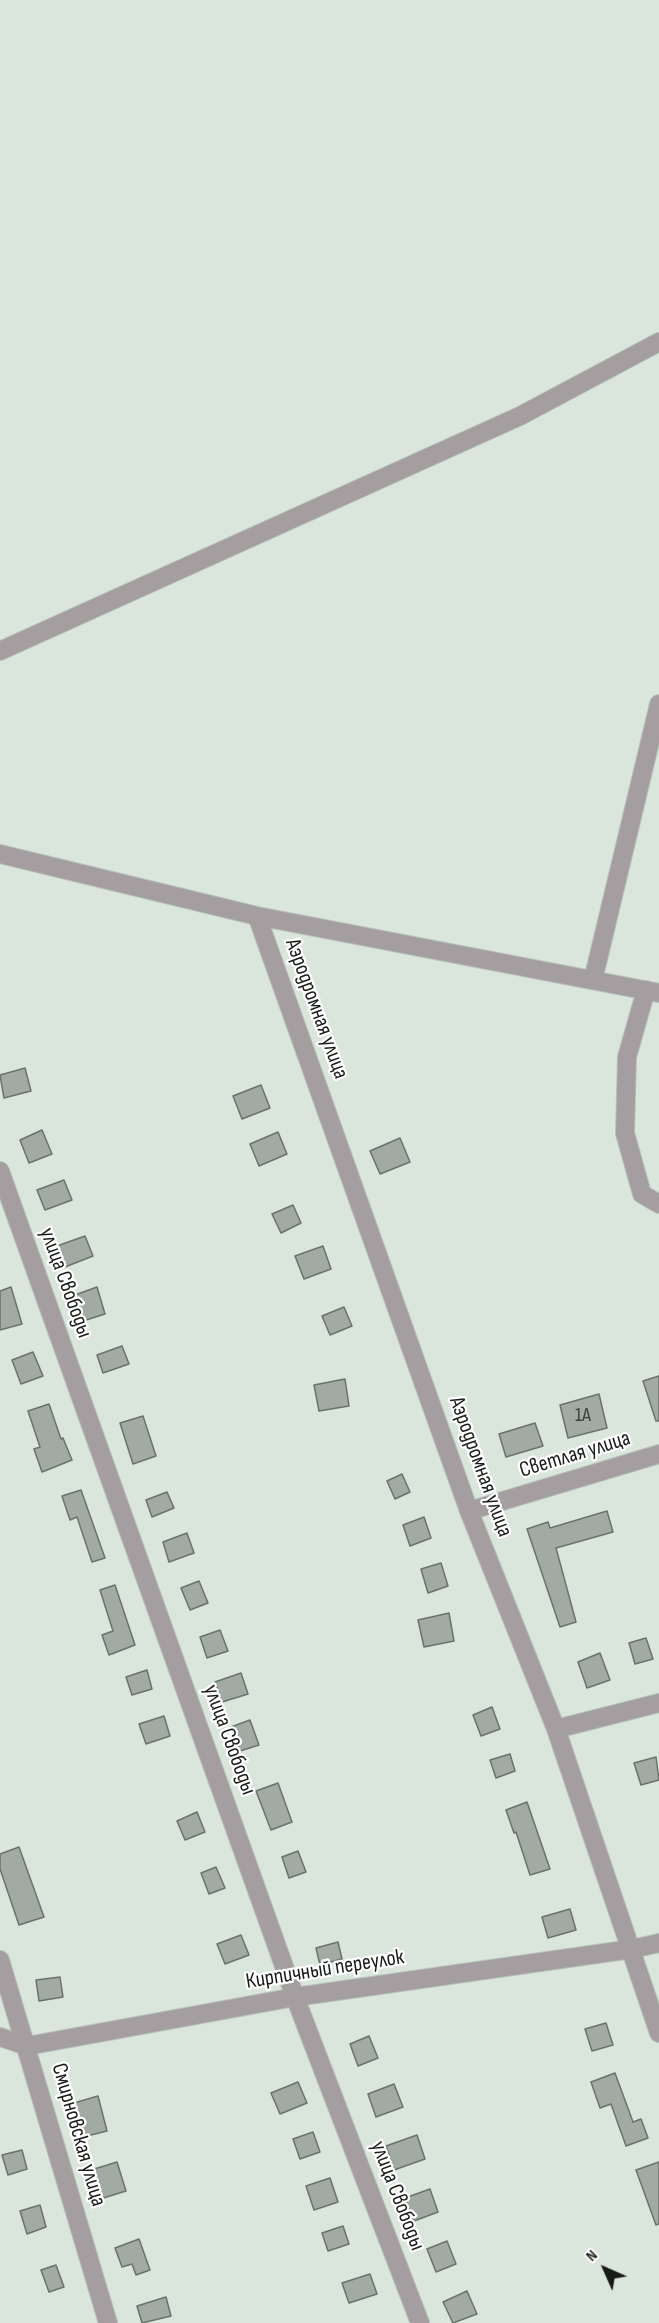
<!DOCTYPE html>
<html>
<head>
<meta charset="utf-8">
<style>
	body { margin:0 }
	#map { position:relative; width:659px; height:2323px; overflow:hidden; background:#dae5dc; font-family:"Sofia Sans Condensed",sans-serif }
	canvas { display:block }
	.north { position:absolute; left:575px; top:2239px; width:60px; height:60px; -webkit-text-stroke:4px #fff; paint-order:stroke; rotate:315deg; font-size:16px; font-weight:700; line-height:24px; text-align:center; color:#181b18 }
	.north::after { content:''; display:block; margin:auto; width:21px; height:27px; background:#181b18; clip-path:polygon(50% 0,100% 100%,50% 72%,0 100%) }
</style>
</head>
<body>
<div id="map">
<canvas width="659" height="2323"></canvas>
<div class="north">N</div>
</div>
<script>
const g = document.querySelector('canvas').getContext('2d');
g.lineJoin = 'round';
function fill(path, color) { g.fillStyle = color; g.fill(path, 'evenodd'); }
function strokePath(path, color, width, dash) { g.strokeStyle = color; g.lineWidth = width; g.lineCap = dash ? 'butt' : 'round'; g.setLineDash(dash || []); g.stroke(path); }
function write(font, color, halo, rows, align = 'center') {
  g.font = font + ' "Sofia Sans Condensed",sans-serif'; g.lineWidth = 4.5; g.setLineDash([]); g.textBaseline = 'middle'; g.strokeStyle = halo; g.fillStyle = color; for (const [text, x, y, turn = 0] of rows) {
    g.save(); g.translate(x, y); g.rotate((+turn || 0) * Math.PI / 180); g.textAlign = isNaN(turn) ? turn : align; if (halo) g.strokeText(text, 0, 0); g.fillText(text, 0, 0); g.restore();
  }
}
const building = new Path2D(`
	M25,1068L31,1091L4,1098L0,1075Z
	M261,1085L270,1108L242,1119L233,1096Z
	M42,1130L52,1154L29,1163L20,1140Z
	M278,1132L287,1154L259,1166L250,1144Z
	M400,1138L410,1162L380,1174L370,1151Z
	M64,1180L72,1200L45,1210L37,1190Z
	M293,1205L301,1223L281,1233L272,1214Z
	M85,1236L93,1256L65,1267L57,1246Z
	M323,1246L331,1269L304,1279L295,1256Z
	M11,1287L22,1324L0,1330V1291Z
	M97,1287L105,1314L83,1321L75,1295Z
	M344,1307L352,1326L330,1335L322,1316Z
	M122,1346L129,1364L103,1373L97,1355Z
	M33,1352L43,1376L21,1384L12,1360Z
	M659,1376V1421H656L643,1381Z
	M345,1379L349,1406L319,1411L314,1385Z
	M599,1394L607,1428L568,1438L560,1405Z
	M49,1404L61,1439L63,1438L72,1460L42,1472L34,1449L40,1447L28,1411Z
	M143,1416L156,1456L133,1464L120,1423Z
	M535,1423L543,1446L506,1457L499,1434Z
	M402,1474L410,1492L395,1499L387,1481Z
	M81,1490L105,1558L92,1562L77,1517L70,1520L62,1496Z
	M167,1492L174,1508L152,1517L146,1500Z
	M607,1511L613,1532L556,1548L576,1622L560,1627L527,1529L548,1522L550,1528Z
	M424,1517L431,1538L410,1546L403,1525Z
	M187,1533L194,1553L169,1562L163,1542Z
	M441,1563L448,1586L428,1593L421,1569Z
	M199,1581L208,1603L190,1610L181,1588Z
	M115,1585L135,1645L109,1655L102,1635L113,1631L100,1590Z
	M449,1613L454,1641L424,1647L418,1620Z
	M220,1630L228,1651L207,1658L200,1637Z
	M646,1638L653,1659L635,1664L629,1643Z
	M600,1653L610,1680L587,1688L578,1662Z
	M147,1670L152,1689L132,1695L126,1677Z
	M241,1673L248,1694L222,1702L215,1682Z
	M492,1707L500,1729L481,1736L473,1715Z
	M164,1716L170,1736L146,1744L139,1724Z
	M250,1720L259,1745L240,1751L231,1727Z
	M510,1754L515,1771L496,1778L490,1760Z
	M656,1757L659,1780L641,1785L634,1763Z
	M278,1783L292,1822L271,1830L256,1791Z
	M527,1802L550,1869L530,1875L516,1832L514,1833L506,1810Z
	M197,1812L205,1832L185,1840L177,1821Z
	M19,1847L44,1917L19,1925L0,1869V1854Z
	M298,1851L306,1872L289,1878L282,1857Z
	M216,1867L225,1888L209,1894L201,1873Z
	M570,1909L576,1930L548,1938L542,1917Z
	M241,1935L249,1955L225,1964L217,1944Z
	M338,1942L342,1959L320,1965L316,1948Z
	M60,1977L63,1997L39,2001L36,1980Z
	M606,2023L613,2045L592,2051L585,2029Z
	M369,2036L378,2058L358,2066L350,2044Z
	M615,2073L633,2122L641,2119L648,2138L626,2146L611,2104L600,2108L591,2082Z
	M298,2082L307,2103L280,2114L271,2093Z
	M394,2084L403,2107L376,2117L368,2094Z
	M98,2096L107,2131L83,2137L74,2103Z
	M313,2132L320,2152L300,2159L293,2139Z
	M417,2135L425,2159L394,2170L386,2146Z
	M22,2150L27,2169L8,2175L2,2155Z
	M117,2162L126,2191L100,2199L91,2170Z
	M659,2162V2224L656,2225L636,2170Z
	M330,2178L338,2202L314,2210L306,2186Z
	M430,2189L438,2212L414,2221L405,2198Z
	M40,2205L46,2227L27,2234L20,2211Z
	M343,2226L349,2244L328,2251L322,2233Z
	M139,2239L150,2270L136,2275L132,2264L122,2267L115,2248Z
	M447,2241L456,2264L436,2272L427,2249Z
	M56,2265L64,2287L49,2292L41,2270Z
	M370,2274L377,2294L349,2303L342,2283Z
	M467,2291L477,2314L453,2323L443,2302Z
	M166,2297L171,2316L142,2323L137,2306Z`);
const minor = new Path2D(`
	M0,651L520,416L659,342
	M0,854L257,916L659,993
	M257,916L469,1511L556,1729L659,2033
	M593,980L659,704
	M646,990L627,1057L625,1133L642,1194L659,1204
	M0,1171L295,1997L420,2323
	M469,1511L659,1454
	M556,1729L659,1703
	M0,1960L108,2323
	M0,2037L27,2046L295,1997L632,1949L659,1943`);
const numberNames = [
	["1А",583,1416]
];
const streetNames = [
	["Аэродромная улица",316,1009,70],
	["улица Свободы",65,1283,70],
	["Светлая улица",575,1455,-17],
	["Аэродромная улица",480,1467,70],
	["улица Свободы",229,1740,70],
	["Кирпичный переулок",325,1970,-9],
	["Смирновская улица",78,2135,74],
	["улица Свободы",397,2196,69]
];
fill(building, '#a1aba3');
strokePath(building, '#6a736b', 1.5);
strokePath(minor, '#b7c1b9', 20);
strokePath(minor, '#a49ea0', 18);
write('20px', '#3a3f3b', null, numberNames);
write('22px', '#181b18', '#fff', streetNames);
</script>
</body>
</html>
